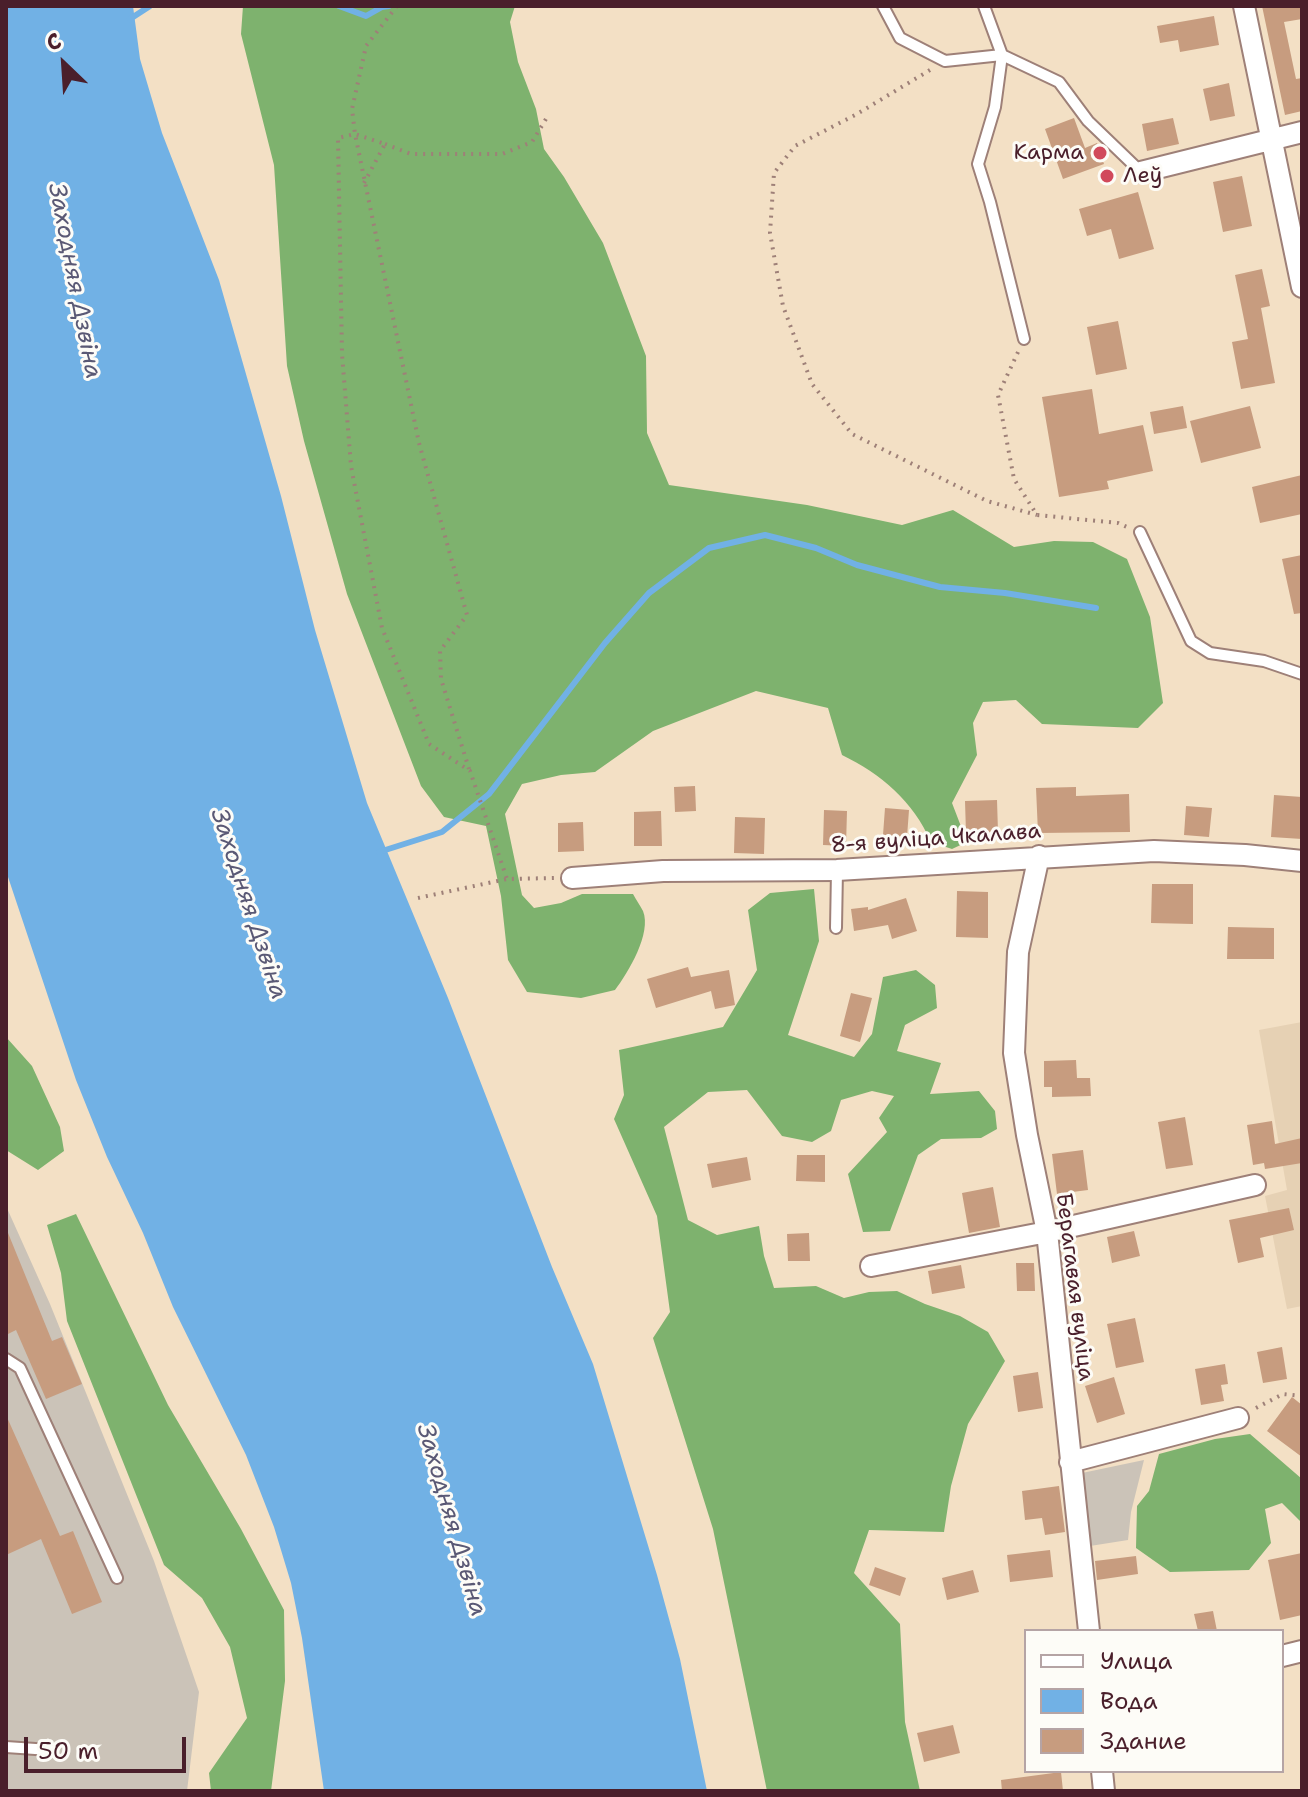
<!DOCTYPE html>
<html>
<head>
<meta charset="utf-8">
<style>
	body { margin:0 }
	#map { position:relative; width:1308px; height:1797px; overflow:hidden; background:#f3e0c5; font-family:"Shantell Sans",sans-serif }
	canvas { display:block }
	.frame { position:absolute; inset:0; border:8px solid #4a1f2b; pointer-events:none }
	.legend { position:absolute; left:1024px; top:1629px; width:260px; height:144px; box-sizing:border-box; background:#fdfcf7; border:2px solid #b5a4a5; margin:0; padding:10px 14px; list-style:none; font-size:24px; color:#4a1f2b }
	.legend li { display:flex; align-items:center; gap:16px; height:40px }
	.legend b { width:40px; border:2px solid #b5a4a5 }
	.north { position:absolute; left:24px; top:24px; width:80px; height:80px; -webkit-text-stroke:6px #fdfcf7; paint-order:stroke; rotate:335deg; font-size:22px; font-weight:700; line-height:32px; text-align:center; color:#4a1f2b }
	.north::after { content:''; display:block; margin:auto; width:28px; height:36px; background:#4a1f2b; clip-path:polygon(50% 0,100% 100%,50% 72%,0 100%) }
	.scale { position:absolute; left:24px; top:1737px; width:162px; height:36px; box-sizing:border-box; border:4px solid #4a1f2b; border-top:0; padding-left:10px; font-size:24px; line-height:28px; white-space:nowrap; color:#4a1f2b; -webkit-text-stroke:6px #fdfcf7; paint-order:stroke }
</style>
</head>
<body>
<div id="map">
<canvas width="1308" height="1797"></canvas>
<div class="frame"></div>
<ul class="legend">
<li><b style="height:10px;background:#fff"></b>Улица</li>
<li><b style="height:22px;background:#71b1e5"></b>Вода</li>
<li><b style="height:22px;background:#c79c7f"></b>Здание</li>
</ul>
<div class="north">С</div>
<div class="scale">50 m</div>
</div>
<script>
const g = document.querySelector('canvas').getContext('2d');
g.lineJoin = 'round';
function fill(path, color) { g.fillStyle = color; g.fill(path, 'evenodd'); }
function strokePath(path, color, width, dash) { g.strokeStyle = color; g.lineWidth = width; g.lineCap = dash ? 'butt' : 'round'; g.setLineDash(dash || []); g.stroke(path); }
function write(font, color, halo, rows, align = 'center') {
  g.font = font + ' "Shantell Sans",sans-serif'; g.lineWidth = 6; g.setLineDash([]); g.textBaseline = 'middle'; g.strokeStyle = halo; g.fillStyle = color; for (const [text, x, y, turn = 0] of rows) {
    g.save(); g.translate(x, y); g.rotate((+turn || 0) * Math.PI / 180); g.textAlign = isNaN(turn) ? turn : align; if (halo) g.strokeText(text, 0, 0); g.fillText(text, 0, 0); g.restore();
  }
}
const built = new Path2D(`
	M1302,1022V1306L1287,1309L1265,1196L1287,1190L1259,1030Z`);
const industrial = new Path2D(`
	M6,1206L50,1304L154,1561L199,1692L187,1791H6Z
	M1144,1460L1131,1512L1128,1540L1090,1546L1082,1473Z`);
const forest = new Path2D(`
	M243,6H515L510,22L518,62L536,109L544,149L564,177L603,243L646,356L647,433L669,485L807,505L902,525L953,510L1014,547L1054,541L1093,542L1127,559L1150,617L1163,703L1138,728L1042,724L1016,700L983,702L973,723L977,755L952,803L967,842L952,849L931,842C913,801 881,774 842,755L828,708L756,691L653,731L595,772L561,775L522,784L505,814L522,895L534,908L561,903L582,894H633C636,900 640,905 643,911C652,933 628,973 615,990L581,998L527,992L508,960L501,896L486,826L444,817L421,786L347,594L304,441L287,366L274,165L241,34Z
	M814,889L819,941L788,1035L854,1057L872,1034L883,977L916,970L935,985L937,1008L905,1025L897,1051L941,1063L930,1094L979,1091L995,1111L997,1129L981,1138L941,1139L918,1155L890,1231L863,1232L848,1174L887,1132L879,1118L894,1096L872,1091L841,1100L831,1131L812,1142L782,1136L747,1090L708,1092L664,1127L688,1220L717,1235L759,1226L764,1256L774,1288L816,1286L844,1298L869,1292L897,1291L925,1304L960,1316L988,1332L1005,1361L968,1424L951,1486L944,1532L869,1530L854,1573L900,1624L905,1722L920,1791H767L713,1529L653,1338L670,1312L657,1216L614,1119L624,1095L619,1050L723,1027L757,970L748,910L770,893Z
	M6,1037L32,1066L60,1127L64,1151L38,1170L6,1150Z
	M76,1214L168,1405L241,1529L284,1610L285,1681L271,1791H211L209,1773L247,1718L230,1647L202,1598L164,1565L67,1321L61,1273L47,1225Z
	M1250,1434L1302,1479V1523L1282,1503L1265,1509L1271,1543L1249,1570L1170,1572L1136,1548L1137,1506L1149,1491L1159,1454L1215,1439Z`);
const water = new Path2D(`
	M6,6H133L140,59L162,133L219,280L281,496L315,630L367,803L448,998L552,1267L593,1364L657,1575L680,1659L707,1791H324L302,1638L291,1583L274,1527L246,1455L173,1307L143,1233L107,1157L76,1080L6,871Z`);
const stream = new Path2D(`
	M339,6L366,16L382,7L389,6
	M130,19L150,6
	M379,852L442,832L489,794L605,643L649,593L709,548L765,535L816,548L857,565L940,587L1005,593L1096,608`);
const building = new Path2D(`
	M1262,6H1302V19L1284,22L1296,79L1302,78V111L1285,115Z
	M1214,16L1219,45L1180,52L1178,40L1160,43L1157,26Z
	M1229,83L1235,116L1210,121L1203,89Z
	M1074,118L1085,148L1097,143L1104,164L1063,179L1045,129Z
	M1173,118L1179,144L1147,151L1142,124Z
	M1242,176L1252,226L1223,232L1213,182Z
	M1138,192L1154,249L1119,259L1111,229L1087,236L1079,209Z
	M1262,269L1270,306L1261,308L1275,383L1241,389L1232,342L1248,339L1235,275Z
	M1118,321L1127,369L1096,375L1087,327Z
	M1092,389L1099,434L1143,425L1153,471L1107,481L1109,489L1059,497L1042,397Z
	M1183,406L1187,428L1154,434L1150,412Z
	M1250,406L1261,448L1201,463L1190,421Z
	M1302,475V514L1260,523L1252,487Z
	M1302,555V613L1294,614L1282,559Z
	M695,786L696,811L675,812L674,787Z
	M1076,787V796L1129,794L1130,832L1038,833L1036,788Z
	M1274,795L1302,797V839L1271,837Z
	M997,800L998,832L966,833L965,801Z
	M1186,806L1212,808L1209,837L1184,835Z
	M885,808L909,810L907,837L883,835Z
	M824,810L847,811L846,846L823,845Z
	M661,811L662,846H634V812Z
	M735,817L765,818L764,854L734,853Z
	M583,822L584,851L558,852V823Z
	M1152,884H1193V924L1151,923Z
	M957,891L988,892V938L956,937Z
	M906,898L917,931L892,939L888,925L854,931L851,909L868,907V910Z
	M1228,927L1274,928V959H1227Z
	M688,967L691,977L729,970L735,1005L715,1009L711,991L656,1008L647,979Z
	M851,993L872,998L860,1042L840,1036Z
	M1076,1060L1077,1078H1090L1091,1096L1052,1097V1087H1044V1061Z
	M1185,1117L1193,1165L1166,1169L1158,1122Z
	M1272,1121L1275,1144L1302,1138V1163L1265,1169L1264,1163L1253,1165L1247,1125Z
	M1083,1150L1088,1190L1057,1194L1052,1154Z
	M797,1155H825V1182L796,1181Z
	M747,1157L751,1180L712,1188L707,1164Z
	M993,1187L1000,1227L969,1233L962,1193Z
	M1289,1208L1294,1230L1260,1238L1264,1257L1238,1263L1229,1220Z
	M6,1228L52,1341L62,1337L82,1384L46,1399L16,1330L6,1335Z
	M1134,1231L1140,1256L1112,1263L1107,1237Z
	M809,1233L810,1261H788L787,1234Z
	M1016,1263H1034L1035,1291H1017Z
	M961,1265L965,1288L932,1294L928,1271Z
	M1135,1318L1144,1362L1116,1368L1107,1324Z
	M1282,1347L1287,1379L1263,1383L1257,1352Z
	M1225,1364L1228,1384L1221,1385L1224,1401L1201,1405L1195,1369Z
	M1038,1372L1043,1408L1018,1412L1013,1376Z
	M1114,1377L1125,1414L1097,1423L1085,1386Z
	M1292,1397L1302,1405V1457L1267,1431Z
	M6,1415L60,1536L73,1531L102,1602L72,1614L41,1539L6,1555Z
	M1059,1486L1065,1532L1045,1535L1042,1518L1025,1520L1022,1491Z
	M1050,1550L1053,1577L1010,1582L1007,1555Z
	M1302,1553V1615L1280,1620L1268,1560Z
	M1136,1556L1138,1574L1097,1580L1095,1561Z
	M875,1567L906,1578L900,1596L869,1585Z
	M973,1570L979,1592L947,1600L942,1578Z
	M1213,1611L1217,1631H1198L1194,1614Z
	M953,1725L960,1753L924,1762L917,1733Z
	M1061,1772L1063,1791H1002L1001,1780Z`);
const path = new Path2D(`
	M397,6L366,46L352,109L355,134L419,443L467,615L440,651L441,679L469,769
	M930,70L857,114L795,146L774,173L770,233L783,306L812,384L852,434L987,501L1037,515
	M385,144L411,154H502L532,142L549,114
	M364,183L385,144L355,134L338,138L342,354L351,466L382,628L429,744L470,771L507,879L554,878
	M1018,352L998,395L1014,479L1037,515L1118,523L1127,527
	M418,898L507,879
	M1256,1408L1283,1394L1302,1396`);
const service = new Path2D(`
	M883,6L900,38L945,61L1002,55L1059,82L1088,121L1141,172
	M984,6L1002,55L995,107L978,164L990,202L1024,339
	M1140,532L1191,641L1210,653L1264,661L1302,674
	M836,928L837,870
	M6,1359L20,1368L117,1578
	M6,1747L50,1750`);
const minor = new Path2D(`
	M1244,6L1302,287
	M1141,172L1302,132
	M1039,856L1018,952L1014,1053L1027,1135L1047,1232L1089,1631
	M572,878L663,871L837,870L1154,851L1245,855L1302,861
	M871,1266L1047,1232L1255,1185
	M1070,1462L1238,1418
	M1282,1656L1302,1651
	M1102,1771L1104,1791`);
const markers = [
	[1100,153,8,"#d1495b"],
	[1107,176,8,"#d1495b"]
];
const poiNames = [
	["Карма",1084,153],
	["Леў",1123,176,"left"]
];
const streetNames = [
	["8-я вуліца Чкалава",936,839,-4],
	["Берагавая вуліца",1074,1287,83]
];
const waterNames = [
	["Заходняя Дзвіна",74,281,79],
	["Заходняя Дзвіна",248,904,72],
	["Заходняя Дзвіна",451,1520,74]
];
fill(built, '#e6d1b4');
fill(industrial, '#cbc3b8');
fill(forest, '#7eb26e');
fill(water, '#71b1e5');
strokePath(stream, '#71b1e5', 6);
fill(building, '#c79c7f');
strokePath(service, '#9e8078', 14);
strokePath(minor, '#9e8078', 24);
strokePath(path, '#9e8078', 4, [2, 6]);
strokePath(service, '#fff', 10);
strokePath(minor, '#fff', 20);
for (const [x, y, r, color] of markers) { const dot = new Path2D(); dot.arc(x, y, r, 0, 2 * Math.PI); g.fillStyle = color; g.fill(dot); strokePath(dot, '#fdfcf7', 3); }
write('22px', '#4a1f2b', '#fdfcf7', poiNames, 'right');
write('22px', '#4a1f2b', '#fdfcf7', streetNames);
write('italic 24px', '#5a5975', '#fdfcf7', waterNames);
</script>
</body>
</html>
